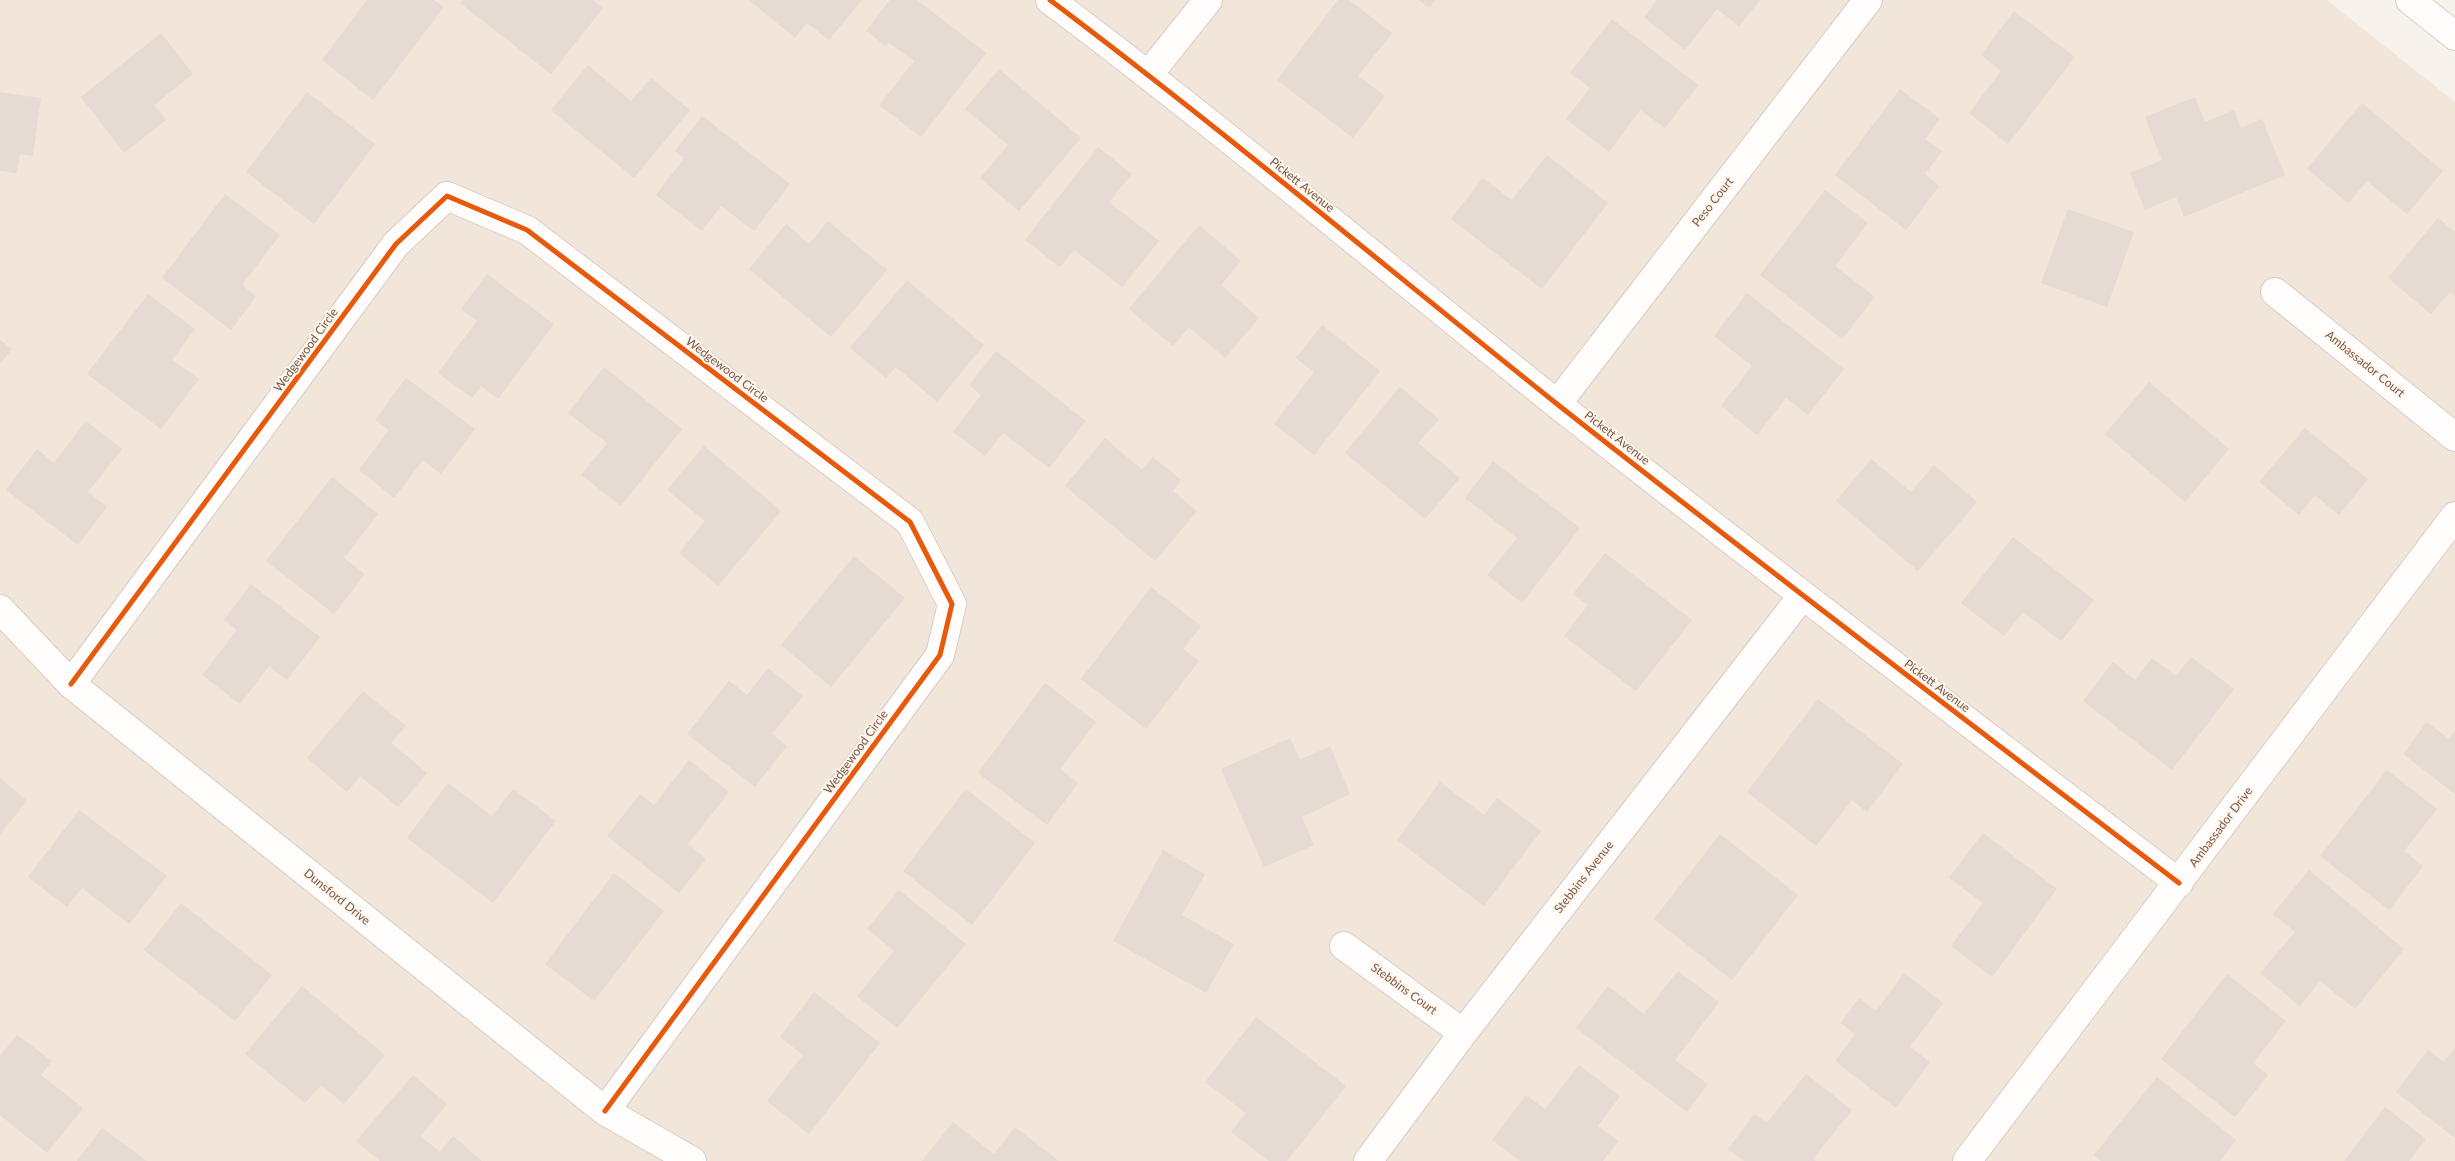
<!DOCTYPE html>
<html>
<head>
<meta charset="utf-8">
<style>
	body { margin:0 }
	canvas { display:block; background:#f8f2ec }
</style>
</head>
<body>
<canvas width="2455" height="1161"></canvas>
<script>
const g = document.querySelector('canvas').getContext('2d');
g.lineJoin = 'round';
function fill(path, color) { g.fillStyle = color; g.fill(path, 'evenodd'); }
function strokePath(path, color, width, dash) { g.strokeStyle = color; g.lineWidth = width; g.lineCap = dash ? 'butt' : 'round'; g.setLineDash(dash || []); g.stroke(path); }
function write(font, color, halo, rows, align = 'center') {
  g.font = font + ' Lato,sans-serif'; g.lineWidth = 4; g.setLineDash([]); g.textBaseline = 'middle'; g.strokeStyle = halo; g.fillStyle = color; for (const [text, x, y, turn = 0] of rows) {
    g.save(); g.translate(x, y); g.rotate((+turn || 0) * Math.PI / 180); g.textAlign = isNaN(turn) ? turn : align; if (halo) g.strokeText(text, 0, 0); g.fillText(text, 0, 0); g.restore();
  }
}
const residential = new Path2D(`
	M0,0H2327L2455,102V1161H0Z`);
const building = new Path2D(`
	M367,0H434L444,7L373,100L322,60Z
	M462,0H593L603,8L551,74L460,3Z
	M749,0H862L829,40L807,23L795,38Z
	M890,0H917L986,53L921,137L879,105L914,61L889,43L886,46L866,31Z
	M1338,0H1349L1392,33L1358,76L1385,96L1353,138L1277,80Z
	M1419,0H1436L1429,8Z
	M1657,0H1760L1739,26L1717,9L1685,50L1644,17Z
	M2014,11L2075,57L2008,144L1969,113L2001,71L1981,55Z
	M1612,19L1698,85L1665,128L1640,110L1609,152L1566,119L1590,88L1570,73Z
	M161,33L193,74L154,105L166,120L124,153L81,97Z
	M588,65L631,101L651,78L690,110L634,178L551,110Z
	M999,69L1081,138L1019,211L980,178L1008,145L965,109Z
	M1900,89L1940,119L1925,139L1942,151L1925,174L1939,186L1906,230L1835,175Z
	M0,92L41,98L33,156L20,154L17,173L0,171Z
	M307,92L375,144L314,224L246,172Z
	M2195,97L2205,122L2234,110L2241,128L2262,119L2285,175L2184,217L2176,197L2145,210L2130,173L2162,160L2145,117Z
	M2362,103L2443,171L2407,214L2367,181L2348,203L2307,169Z
	M702,116L790,184L754,231L721,206L702,231L656,195L684,158L675,151Z
	M1098,147L1132,174L1109,202L1159,241L1122,287L1074,250L1060,267L1025,240Z
	M1547,155L1608,203L1542,289L1451,219L1483,178L1512,200Z
	M1825,190L1868,223L1835,266L1875,297L1842,339L1760,275Z
	M225,194L280,235L242,285L256,296L231,330L162,278Z
	M2068,209L2134,232L2107,307L2041,283Z
	M2438,218L2455,232V296L2450,292L2431,314L2388,278Z
	M828,221L887,270L831,337L749,269L786,224L809,244Z
	M1199,225L1241,261L1221,285L1259,318L1225,358L1189,327L1173,346L1129,309Z
	M487,274L554,324L498,399L481,386L472,398L438,373L477,321L461,309Z
	M907,280L984,345L937,402L896,367L886,378L850,348Z
	M1747,293L1844,369L1808,415L1786,398L1757,435L1721,406L1752,366L1714,336Z
	M148,294L195,329L172,360L199,379L161,429L87,374Z
	M1322,325L1380,371L1314,455L1274,424L1314,372L1296,358Z
	M0,340L12,349L0,364Z
	M996,351L1086,421L1049,468L1003,433L985,456L953,432L981,395L969,385Z
	M604,367L682,429L621,506L581,475L607,443L568,413Z
	M406,378L475,429L441,474L423,460L394,498L359,470L389,430L375,420Z
	M2149,382L2229,449L2185,502L2105,434Z
	M1400,387L1439,419L1418,443L1460,478L1425,519L1345,453Z
	M86,421L122,449L88,492L107,507L78,545L6,490L37,449L54,463Z
	M2305,428L2368,479L2339,515L2315,495L2299,515L2259,482Z
	M1105,438L1142,470L1153,457L1181,480L1173,491L1197,511L1155,561L1065,486Z
	M704,446L781,511L718,586L679,553L705,521L667,490Z
	M1871,459L1911,492L1934,465L1977,502L1918,571L1836,501Z
	M1493,461L1580,528L1522,603L1487,575L1517,538L1465,498Z
	M332,477L378,514L344,558L365,574L334,614L266,561Z
	M2013,537L2094,600L2061,641L2023,612L2004,636L1961,603Z
	M1605,553L1692,620L1636,691L1564,636L1588,605L1573,594Z
	M854,556L905,598L831,687L781,645Z
	M251,584L320,637L287,680L269,666L240,704L202,675L237,630L224,620Z
	M1151,587L1201,626L1183,649L1199,661L1146,729L1081,679Z
	M2191,657L2234,689L2172,770L2083,701L2113,662L2135,680L2152,658L2176,676Z
	M768,668L803,696L772,734L787,746L755,787L687,734L729,681L747,695Z
	M1045,683L1096,722L1060,769L1078,783L1047,825L978,773Z
	M363,691L406,726L391,743L427,773L398,807L360,776L347,792L307,758Z
	M1818,699L1903,764L1867,812L1852,800L1816,846L1747,792Z
	M2427,722L2449,739L2455,731V794L2403,754Z
	M1290,738L1300,760L1330,746L1350,794L1302,817L1314,845L1264,867L1221,769Z
	M689,760L729,792L688,844L706,859L679,893L607,836L640,794L654,805Z
	M2387,770L2437,809L2404,851L2423,866L2389,910L2320,856Z
	M0,778L27,801L0,834Z
	M1440,782L1484,815L1497,798L1541,831L1484,906L1397,840Z
	M448,783L492,816L513,789L556,821L493,903L407,838Z
	M966,789L1035,843L972,925L903,871Z
	M79,810L167,876L129,924L82,888L67,907L28,877Z
	M1983,833L2057,889L1992,977L1951,946L1983,903L1949,878Z
	M1720,834L1798,895L1732,980L1654,919Z
	M1163,850L1205,874L1182,915L1234,944L1206,993L1113,941Z
	M2309,870L2404,949L2355,1009L2320,981L2300,1006L2260,973L2295,932L2273,914Z
	M614,873L664,911L594,1001L545,964Z
	M899,890L966,944L897,1028L857,996L894,951L867,929Z
	M181,903L272,975L235,1021L144,950Z
	M1678,971L1719,1002L1675,1060L1708,1084L1687,1112L1576,1028L1608,986L1644,1014Z
	M1904,973L1943,1003L1910,1047L1930,1062L1896,1108L1835,1061L1855,1034L1841,1023L1859,998L1876,1011Z
	M2227,974L2286,1021L2253,1063L2268,1075L2235,1117L2161,1059Z
	M302,986L385,1055L344,1104L321,1085L305,1103L245,1054Z
	M814,992L880,1043L809,1134L767,1101L803,1055L780,1037Z
	M1256,1017L1346,1086L1287,1161H1269L1231,1132L1246,1113L1205,1082Z
	M17,1035L52,1061L41,1075L83,1108L47,1153L0,1115V1056Z
	M2455,1048V1138L2396,1092L2428,1050L2444,1062Z
	M1579,1065L1620,1096L1598,1126L1618,1141L1603,1161H1520L1492,1140L1526,1095L1545,1109Z
	M1806,1074L1852,1110L1813,1159L1816,1161H1744L1728,1149L1755,1114L1767,1123Z
	M413,1075L447,1104L420,1136L440,1152L453,1136L482,1161H380L356,1141Z
	M2157,1077L2236,1140L2220,1161H2101L2094,1155Z
	M2385,1107L2426,1139L2409,1161H2344Z
	M953,1122L994,1154L1015,1127L1059,1161H922Z
	M102,1128L147,1161H77Z`);
const street = new Path2D(`
	M1050,0C1223,130 1388,269 1557,404C1762,566 1971,724 2179,883
	M1149,74L1208,0
	M2275,292L2455,437
	M1557,404L1868,0
	M0,609L71,684L605,1111L692,1161
	M71,684L396,244L447,196L527,230L910,522L952,604L940,655L605,1111
	M1344,946L1463,1033
	M1368,1161L1463,1033L1803,595
	M1967,1161L2455,516`);
const secondary = new Path2D(`
	M2410,0L2455,36`);
const cycleway = new Path2D(`
	M1050,0C1223,130 1388,269 1557,404C1762,566 1971,724 2179,883
	M71,684L396,244L447,196L527,230L910,522L952,604L940,655L605,1111`);
const streetNames = [
	["Pickett Avenue",1302,185,39],
	["Peso Court",1713,202,-52],
	["Wedgewood Circle",306,350,-54],
	["Ambassador Court",2365,364,39],
	["Wedgewood Circle",727,370,37],
	["Pickett Avenue",1617,438,38],
	["Pickett Avenue",1937,686,37],
	["Wedgewood Circle",856,752,-54],
	["Ambassador Drive",2221,827,-53],
	["Stebbins Avenue",1584,877,-52],
	["Dunsford Drive",337,897,39],
	["Stebbins Court",1404,989,36]
];
fill(residential, '#f2e5d9');
fill(building, '#e5dbd3');
strokePath(street, '#d7cec8', 30);
strokePath(secondary, '#d8cec8', 30);
strokePath(street, '#fefdfc', 28);
strokePath(secondary, '#fefdfc', 28);
strokePath(cycleway, '#e8590c', 5);
write('12px', '#7a5748', '#fff7ee', streetNames);
</script>
</body>
</html>
